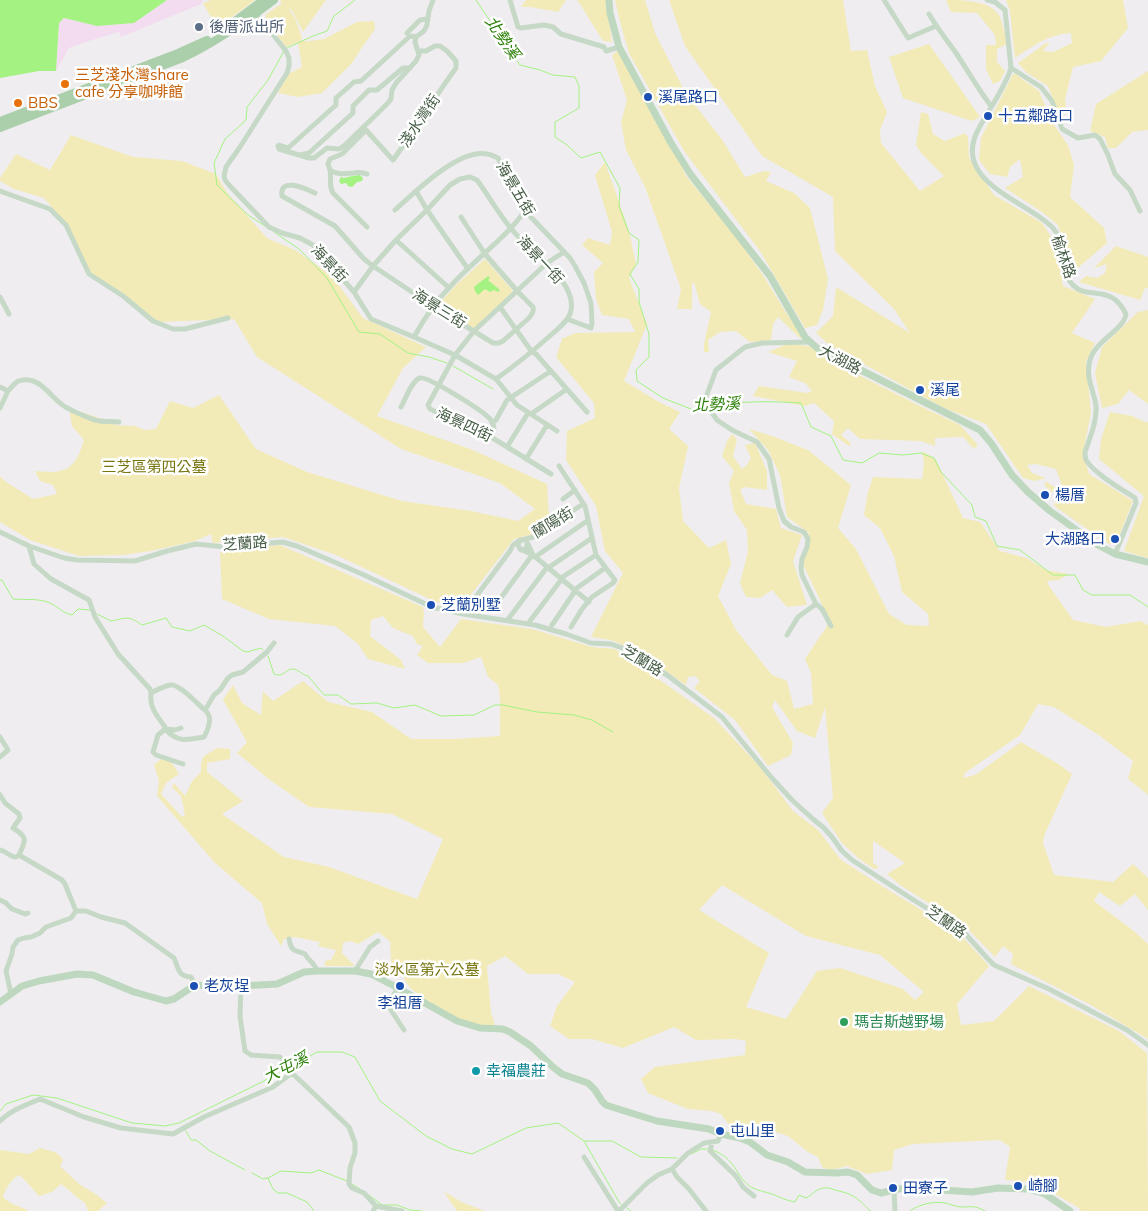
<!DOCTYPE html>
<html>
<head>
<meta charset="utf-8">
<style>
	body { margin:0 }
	canvas { display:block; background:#efedf0 }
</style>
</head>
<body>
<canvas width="1148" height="1211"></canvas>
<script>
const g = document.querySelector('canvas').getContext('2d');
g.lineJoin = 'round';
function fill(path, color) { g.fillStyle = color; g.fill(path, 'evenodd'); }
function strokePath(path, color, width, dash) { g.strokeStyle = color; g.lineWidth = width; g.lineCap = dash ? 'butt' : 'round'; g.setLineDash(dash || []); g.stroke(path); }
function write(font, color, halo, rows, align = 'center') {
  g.font = font + ' Mulish,"Noto Sans TC",sans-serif'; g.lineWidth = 5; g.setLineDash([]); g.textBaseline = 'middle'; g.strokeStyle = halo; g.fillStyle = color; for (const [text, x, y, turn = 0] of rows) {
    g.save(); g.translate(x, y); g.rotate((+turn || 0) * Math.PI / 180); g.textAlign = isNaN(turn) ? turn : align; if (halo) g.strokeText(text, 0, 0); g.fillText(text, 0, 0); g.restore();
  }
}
const green = new Path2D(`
	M211,0H255L217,28L203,3Z
	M280,0H326L303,32L293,12L288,8L295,18L302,38L300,41H309L324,39L357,22L374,21L375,29L361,49L352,63L322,93L298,97L278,93L288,74L302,67L298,42L286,47L269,24L265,15L282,3Z
	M526,0H566L558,12L530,7H521Z
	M577,0H606L612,42L603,41L578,1Z
	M615,0H645L655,33L685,92L723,141L745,177L764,171L771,172L766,181L794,193L810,208L828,279L823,310L817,325L805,328L760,251L684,151L629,53L620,22Z
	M669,0H843L851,51L867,50L875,86L887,112L880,130L881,143L920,191L944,176L922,154L916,145L921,112L928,114L933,134L945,141L965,133L968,137L969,158L994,195L1042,223L1056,244L1063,286L1095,299L1072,333L1095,343L1086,362L1091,413L1083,452L1089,474L1133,501L1116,544H1109L1054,506L1058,497L1045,486V481L1058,489L1062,486L1056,469L1036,464L1027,465L1032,473L1046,478L1035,481L1023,478L986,424L944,408L829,345L816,333L833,316L836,287L910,333L894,309L835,251L833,197L762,156L685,46Z
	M946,0C962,0 992,0 1000,17C1003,25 1005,35 1007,44L997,49V62L1005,71L1000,81L993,84L986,69V45H996L995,35L977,13L951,12Z
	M1006,0H1123L1128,28L1101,61L1073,67L1065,99L1066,105L1062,124L1048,86L1027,73L1018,63L1046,43L1050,42L1043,51L1053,52L1072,43L1071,33C1047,35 1035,45 1015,58L1010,11Z
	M929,44L980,117L972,121L903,98L889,57Z
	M619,50L678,158L686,176L736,237L763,275L785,311L801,335V339L778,317L773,324L771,340L750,342L736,331L720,332L708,340L709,352H704V344L711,312L700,304L694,282L692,284V309H677L681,289L645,187L626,150L621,122L627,100L612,55Z
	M1148,71V130L1132,132L1116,148H1108L1105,137L1090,131L1096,104Z
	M1017,73L1018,76L1039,91L1052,122L1068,145L1074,165L1070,197L1104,228L1107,243L1073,272L1058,225L1042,212L1005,188L1023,177L1020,159L1010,167L1007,177L990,174L979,160L981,138L1013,74Z
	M71,135L133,157L182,161L216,174L228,194L267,238L295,250L332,276L363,318L426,347L403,368L377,416L473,450L547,484L549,517L533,534L514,539L462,606L436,602L336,555L283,537L213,543L211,534L195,541L151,551L123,555L79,556L30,540L0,522V476L6,482L33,499L57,494L53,485L40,481L35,471C42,471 52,473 60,471C75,468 80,453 84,440L72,426L69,408L97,417L115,425L135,426L144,430L156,429L170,401L193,408L219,395L256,449L307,472L402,501L471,511L518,521L535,509L500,483L401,449L257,357L234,319L159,322L93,275L78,254L64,221L44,198L14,189L0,181V178L16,154L50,170Z
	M605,162L629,231L636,264L629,278L647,324L624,381L659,402L680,412L669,429L688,446L679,488L683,521L709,548L726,540L731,564L718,596L736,630L772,675L787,681L794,709L813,704L811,673L805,659L829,623L820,600L801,560L809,533L787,517L780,475L768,450L749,429L772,436L808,450L851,485L838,528L856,549L889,614L907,625L929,626L928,614L902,592L894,556L880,528L864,515L868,492L873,477L922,479L924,463L922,451L936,460L963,518L980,522L1000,551L1026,558L1046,570L1068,574L1059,580L1047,581L1049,586L1073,620L1106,627L1140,621L1148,625V795L1128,779L1133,761L1100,736L1054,707L1038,704L1020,735L965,773L963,778L975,775L1021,742L1060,765L1072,774L1044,836L1043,843L1054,875L1113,882L1133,864L1148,878V910L1135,894L1120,906L1099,892L1094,901L1135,932L1148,944V1039L1089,1004L1011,964L1013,954L1003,946L995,957L965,926L900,885L887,874L905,863L873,841V863L879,867L874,869L858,858L842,843L822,813L833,798L825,707L815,738L797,731L775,700L772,707L793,743L791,755L768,766L735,720L694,688L700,681L695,676L688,677L686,685L637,651L611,640L591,637L623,573L605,551L596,506L566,460L567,431L595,418L594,403L556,357L562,339L575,333L635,332L629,319L602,315L596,299L594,272L603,263L582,245L588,238L610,245L612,232L595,175Z
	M1116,246L1148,257V288H1145L1140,300L1079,282L1086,276L1097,278L1105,273L1107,264L1094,268Z
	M485,259L513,291L474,329L437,306L456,285Z
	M1148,310V404L1129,390L1118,404L1102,408L1095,373L1102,347L1138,312Z
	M787,344L809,346L833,362L920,406L960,425L978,445L974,449L963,437L935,438V446L921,441L860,439L848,428L841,435L851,443L849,446L832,434L834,421L814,403L805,406L753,396L759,386L807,393L812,391L805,383L789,377L797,361L768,352Z
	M1110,412L1132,416L1145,422H1148V558L1124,551L1144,496L1099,459L1101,439Z
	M732,434L737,439L733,456L742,469L747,465L751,458L745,445L755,443L767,471V490L744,487L740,490L746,504L776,509L781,528L802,535L793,561L807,605L787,607L772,590L760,598L746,597L740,583L748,552L747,530L734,511L729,483L734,471L722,456L727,441Z
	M280,545L423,607L424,613L423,627L440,647L461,619L532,629L592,647L615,649L630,659L714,718L760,767L793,811L818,830L841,860L890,891L958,932L989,966L957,1004L961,1025L994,1021L1029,986L1119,1031L1147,1053L1148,1211H1081L1079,1208L1034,1182L1005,1180L1010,1147L1000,1140L913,1144L894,1150L892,1170L867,1174L847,1166L830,1170L822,1167L818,1157L808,1152L788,1136L750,1124H737L731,1128L721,1114L712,1111L688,1109L648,1093L641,1079L655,1067L745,1055L746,1041L736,1039L696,1040L674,1027L623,1048L592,1039H569L550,1026L557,1006L575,982L558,974H528L505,956L487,966L491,1013L493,1018L495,1027L480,1026L465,1022L427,1001L410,988L404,978L391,961L390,943H392L378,932L358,944L350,941L343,943L342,953L355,966H325V961L331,960L336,950L318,946L320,942L295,937L284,939L281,946L267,924L262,903L215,863L157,796L159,781L154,765L161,759L171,762L179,774L166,783L161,794L182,817L185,815L181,796L172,787L174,783L185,796L192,781L201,772V764L203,757L217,748L230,749V759L207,763V772L243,801L222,814L284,857L329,867L417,899L443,839L392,814L309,807L270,780L237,753L247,742L223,700L233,685L242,703L261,715L263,691L273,701L303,681L328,702L372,712L411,739H456L500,736V697L498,685L488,677L481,657L463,663H428L417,655L423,646L417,644L413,636L393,628L383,616L371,620L370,636L401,660L405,669L368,659L358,644L335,626L269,619L222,599L220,552ZM722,885L806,936L880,955L924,992L915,1000L903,989L840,968L817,971L786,1019L746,1007L769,953L699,910Z
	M40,1148C49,1151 57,1150 63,1160L60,1166L79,1184L97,1195L107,1203L98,1211H88L85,1203L75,1196L71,1192L61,1184L52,1192L39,1196C32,1189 27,1181 19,1175C12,1178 5,1189 3,1197C11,1205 20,1206 29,1211H0V1150L29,1154Z
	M444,1192L450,1195L461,1202L485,1211H457Z`);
const sand = new Path2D(`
	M167,0H203L201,4L121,37L119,32L92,40L69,48L56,71L59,23L65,18L97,26L134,23Z`);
const water = new Path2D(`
	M0,0H167L134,23L97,26L64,18L59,23L56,71H39L0,78Z
	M360,175L363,178L362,181L357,182L352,187L348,186L346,183L341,184L339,181L341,177L344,178L352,176Z
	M488,276L490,278L488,280L489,281L500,290L498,292L494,290L490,292L485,289L478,295L475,291L474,287Z`);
const stream = new Path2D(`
	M476,0L520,65L540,70L553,75L575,77L579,86V108L555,122V137L567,145L581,158L600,152L620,188L619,206L629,233L639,240L638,262L630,274L639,289V302L649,334V357L636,370L637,381L663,398L691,409L706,407
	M287,48L313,36L327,31L334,16L355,0
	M265,226L248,215L217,185L214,163L225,139L246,120L247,107L268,80L284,51
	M274,232L299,249L327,278L359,332L380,334L408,353L429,357L447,363
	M453,366L493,389
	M710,406C740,401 771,401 801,403L811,427L831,436L843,460L862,463L879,453L903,455L921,453L934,458L941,472L972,505L975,517L986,521L997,546L1020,550L1053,575H1075L1083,590L1092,595H1130L1148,607
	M0,580H2L13,599C25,600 39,598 50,603C58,607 63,613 72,615L78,609L90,610
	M97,614L111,621C126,618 128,615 142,625L166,618L172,627L190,631L204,625L223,636L243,651L247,652L261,648L263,650
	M268,656L274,674C284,678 285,669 293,669C298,669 302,675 308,676L324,695H338L351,704L377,703L394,708L415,705L441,716L474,715L495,705H503L537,712L574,715L592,720L613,732
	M291,1067L317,1052H342L355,1057L380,1101L426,1136L452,1149L472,1154L526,1128L558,1123L584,1141L619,1202L621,1204
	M0,1111L6,1104L33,1095L57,1098L132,1123L165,1126L179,1123L288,1069
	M186,1131L191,1140H196L210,1151L245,1170
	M585,1141H612L641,1157L677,1158
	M713,1150C732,1158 733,1167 744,1181C747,1184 750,1187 753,1188C759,1191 766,1192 772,1194C780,1197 787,1201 795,1202L799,1195L806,1198C812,1195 817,1188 824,1188C827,1187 832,1189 835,1190C853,1194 857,1197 869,1210L871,1211
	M691,1154L701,1149H707
	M252,1173L263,1179L268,1178L281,1171L311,1173L319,1170L347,1181
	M268,1178L273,1189L278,1193H287L307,1202L314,1211
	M350,1183L360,1189
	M369,1195L382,1205H397L410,1210L422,1211
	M627,1208L631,1211
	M910,1211C920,1204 933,1201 945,1203C951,1204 956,1207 961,1207C972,1207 974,1205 985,1211`);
const street = new Path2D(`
	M510,0L518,27L521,28L544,25L553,27L561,34L604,47L606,51L619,47
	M884,0L908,38L936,26
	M987,0L995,2L1005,10L1011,68C1005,88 989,109 979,128C950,180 1022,199 1051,226C1068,241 1058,270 1073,285C1088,301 1110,282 1126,314C1124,330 1095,341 1090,360C1085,378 1094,390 1096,406C1097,422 1090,437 1085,452C1085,455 1085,457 1086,460C1095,474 1121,489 1135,498L1136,503L1115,554
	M255,12L286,51L289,58V66L287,73L240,147L226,167L224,176L225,180L229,185L269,227L282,233L300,238L313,245L354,292L371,319L414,337L455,355L496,379C516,365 534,350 552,334C559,328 567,322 570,314C581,284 531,252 515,233C501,218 489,196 477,180L470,177L460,179L450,185L427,210L396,240L373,266L354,292
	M929,14C937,28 947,40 956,53C968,71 978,89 991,106
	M407,33L420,20L427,19
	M416,37L412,36L409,37L361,81L354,82L336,98V105L288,148L279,145L278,146L279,149L309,158H314L327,148L339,149L345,145L348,148L366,130L393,160C415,130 434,98 456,68V61L447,51L440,46H435L426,51H418
	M1011,68L1041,87L1052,101L1062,129L1078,138L1095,135L1100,139L1108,155L1115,174L1130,190L1140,211
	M345,145L388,103L391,99L392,90L396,83L416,61L419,55L415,42L416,37L424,31L427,25L429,11L433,0
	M348,148L342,154L330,159L328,164L330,170C339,176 345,173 354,173C358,172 363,173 367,174
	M300,155L309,153L353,113V106L369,90H377L403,68H410
	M330,170C332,180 328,184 333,193L367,227
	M0,191L50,209L66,225L89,274L123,296L153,321L173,329H185L228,318
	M416,191L427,210L468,269
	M315,193C306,189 279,176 282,196L335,226L364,259L373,266L433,306L493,343H499L503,341L529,318C532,314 534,312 533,307L518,292L485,254L461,217
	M395,210C415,192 459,148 487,154C491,154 495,157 498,158L525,211L570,258L575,266L584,283L591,303L592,323L591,328L567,319
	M396,240L448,287
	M0,297L9,314
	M500,307L532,352L536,354L587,412
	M414,337C424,319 434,303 448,289C472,261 503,241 525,211
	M810,342L762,343L745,347L716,370L706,397L710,410L717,420L732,430L757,442L769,459L779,508L784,521L791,527L804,532L808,539L807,547L802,559L801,568L802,575L816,604L822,609L831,626
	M496,379L517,405L557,431
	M0,387L8,391L0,408
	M8,391C11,388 15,382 19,381C39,374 50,397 64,406C70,410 94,421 100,421C107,422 112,421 119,422
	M401,407C405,400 412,380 420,378C428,376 481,410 488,417C491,419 493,423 494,427L491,437
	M531,414L567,389
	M492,423L496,420L507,400L551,371
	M507,447L528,413
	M526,459L547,425
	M559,466L585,506L596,555L615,580L613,583L592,597L582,609L571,627
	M551,474L491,437L430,409L428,405L455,355L474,331L547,263L564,252
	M563,499L575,490
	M0,532L29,546L64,558L77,560L135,561L167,551L196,544L225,547L282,542L297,546L362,574L432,607L463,614L535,625L566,634L591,643L611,644L625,649L667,675L722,717L771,777L792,800L813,819L824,828L832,837L842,851L852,860L912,899L962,930L988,959L994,965L1049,989L1127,1030L1148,1045
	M522,540L533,537L583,504
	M520,541L518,545L520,549L533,555
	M528,544L533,555L589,602
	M29,546L34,564L51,579L89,600L95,617L118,654L150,689L151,693C157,690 164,686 170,685C179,683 197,704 205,710
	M521,550L527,548V543
	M535,557L587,521
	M492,610L530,558L533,555
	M463,614L510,551L513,545L520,540
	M509,618L545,570L592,538
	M530,621L564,576L596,555
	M552,625L577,588L605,568
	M787,635L798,617L816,604
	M151,693C149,707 157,716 165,727V729C178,743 186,740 204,737C207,732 211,722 209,716C209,715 206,711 205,710L214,695L220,690L228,678L232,675L243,672L267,652L274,643
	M181,728L175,730L165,729L158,735L153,752L156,755L183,764
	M0,737L8,750L0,757
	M0,795L5,803L19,814L20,818L13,828C28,837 26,840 19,855
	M0,850C6,851 10,857 16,857L19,855L62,880L65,884L76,911
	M0,900L6,903L12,909L25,914L28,913
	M289,939C291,951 294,950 305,954C309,962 314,961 317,971
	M355,971L370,947L378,941
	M241,986L240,1016L245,1051L251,1055L280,1057L285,1063L292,1073L349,1127L355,1143V1153L350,1168L349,1184L352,1188L364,1193L376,1206L373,1211
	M398,988L389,1002V1007L404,1030
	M11,994L6,971L12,954L13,947L18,940L24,938L31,937L40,933L46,927L71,918L76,911H86L101,917L125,923L174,958C179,968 177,976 191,977L195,985
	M0,1121C11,1110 26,1105 40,1099L84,1117L121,1128L173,1134L204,1117L273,1087L292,1073
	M712,1143L710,1151L736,1176L743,1187L754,1196
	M584,1157L618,1211
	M672,1169L677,1177L689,1189L706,1211
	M894,1190L895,1211
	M376,1206L402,1211
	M619,1211L647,1183L658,1175L672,1169L688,1153L704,1143L718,1141L721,1134`);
const secondary = new Path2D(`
	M609,0L610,13L619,47L671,143L691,175L770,276L805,337L817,348L980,430L991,443L1012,475L1028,492L1050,511L1096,544L1115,554L1148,562
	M0,1002L22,986L39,981L77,974L93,975L134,992L166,1001L174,999L195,985L210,986L230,984L241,986L277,984L304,972L317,971H355L371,974L398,988L457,1021L480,1028L503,1029L510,1032L531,1046L553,1067L562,1074L588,1083L595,1090L602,1101L606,1105L615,1108L657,1121L709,1129L721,1134L740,1138L750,1142L767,1155L788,1162L805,1172L837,1173L848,1172L857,1175L872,1190L881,1193L898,1189L912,1188L972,1192L998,1188L1028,1189L1045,1194L1070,1211`);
const primary = new Path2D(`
	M219,33L263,0
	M0,121L178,53L207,40
	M0,128L183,58C216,42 245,22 274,0`);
const markers = [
	[199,27,5,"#5c6f8a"],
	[65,84,5,"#e8710a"],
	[648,97,5,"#1a4fb4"],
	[18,103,5,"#e8710a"],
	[988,116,5,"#1a4fb4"],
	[920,390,5,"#1a4fb4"],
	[1045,495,5,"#1a4fb4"],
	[1115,539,5,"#1a4fb4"],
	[431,605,5,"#1a4fb4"],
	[194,986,5,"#1a4fb4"],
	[400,986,5,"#1a4fb4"],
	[844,1022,5,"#2e9e5b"],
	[476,1071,5,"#0f9aa8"],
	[720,1131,5,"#1a4fb4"],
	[1018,1186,5,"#1a4fb4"],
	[893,1188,5,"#1a4fb4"]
];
const serviceNames = [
	["後厝派出所",209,27]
];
const foodNames = [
	["三芝淺水灣share",75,75],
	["cafe 分享咖啡館",75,92],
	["BBS",28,103]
];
const transitNames = [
	["溪尾路口",658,97],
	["十五鄰路口",998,116],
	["溪尾",930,390],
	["楊厝",1055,495],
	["大湖路口",1105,539,"right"],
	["芝蘭別墅",441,605],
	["老灰埕",204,986],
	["李祖厝",400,1003,"center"],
	["屯山里",730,1131],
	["崎腳",1028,1186],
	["田寮子",903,1188]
];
const streetNames = [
	["淺水灣街",420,121,-56],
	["海景五街",515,189,59],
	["榆林路",1063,257,71],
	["海景一街",540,260,47],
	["海景街",329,264,47],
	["海景三街",439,309,32],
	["大湖路",840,360,28],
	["海景四街",464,425,25],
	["蘭陽街",553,523,-31],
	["芝蘭路",245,544,-4],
	["芝蘭路",642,661,31],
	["芝蘭路",946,922,35]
];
const parkNames = [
	["三芝區第四公墓",154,467],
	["淡水區第六公墓",427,970]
];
const leisureNames = [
	["瑪吉斯越野場",854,1022]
];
const cultureNames = [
	["幸福農莊",486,1071]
];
const waterNames = [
	["北勢溪",502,38,56],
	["北勢溪",716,405,-3],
	["大屯溪",286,1068,-27]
];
fill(green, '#f2ebb8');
fill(sand, '#f3dcef');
fill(water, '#a3f282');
strokePath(stream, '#a3f282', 1);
strokePath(street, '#c6d9c6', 5);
strokePath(secondary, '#bed8bf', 7);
strokePath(primary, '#abcfab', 8);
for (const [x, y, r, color] of markers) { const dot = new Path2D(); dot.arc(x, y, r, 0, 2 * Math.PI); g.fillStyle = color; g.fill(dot); strokePath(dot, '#fff', 2); }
write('15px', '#4e5e75', '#fff', serviceNames, 'left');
write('15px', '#c56008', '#fff', foodNames, 'left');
write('15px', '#164399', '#fff', transitNames, 'left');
write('15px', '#455c44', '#fff', streetNames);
write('15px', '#777610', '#fff', parkNames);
write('15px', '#27864d', '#fff', leisureNames, 'left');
write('15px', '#0d838f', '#fff', cultureNames, 'left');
write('italic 16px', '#2b8107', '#fff', waterNames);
</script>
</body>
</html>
